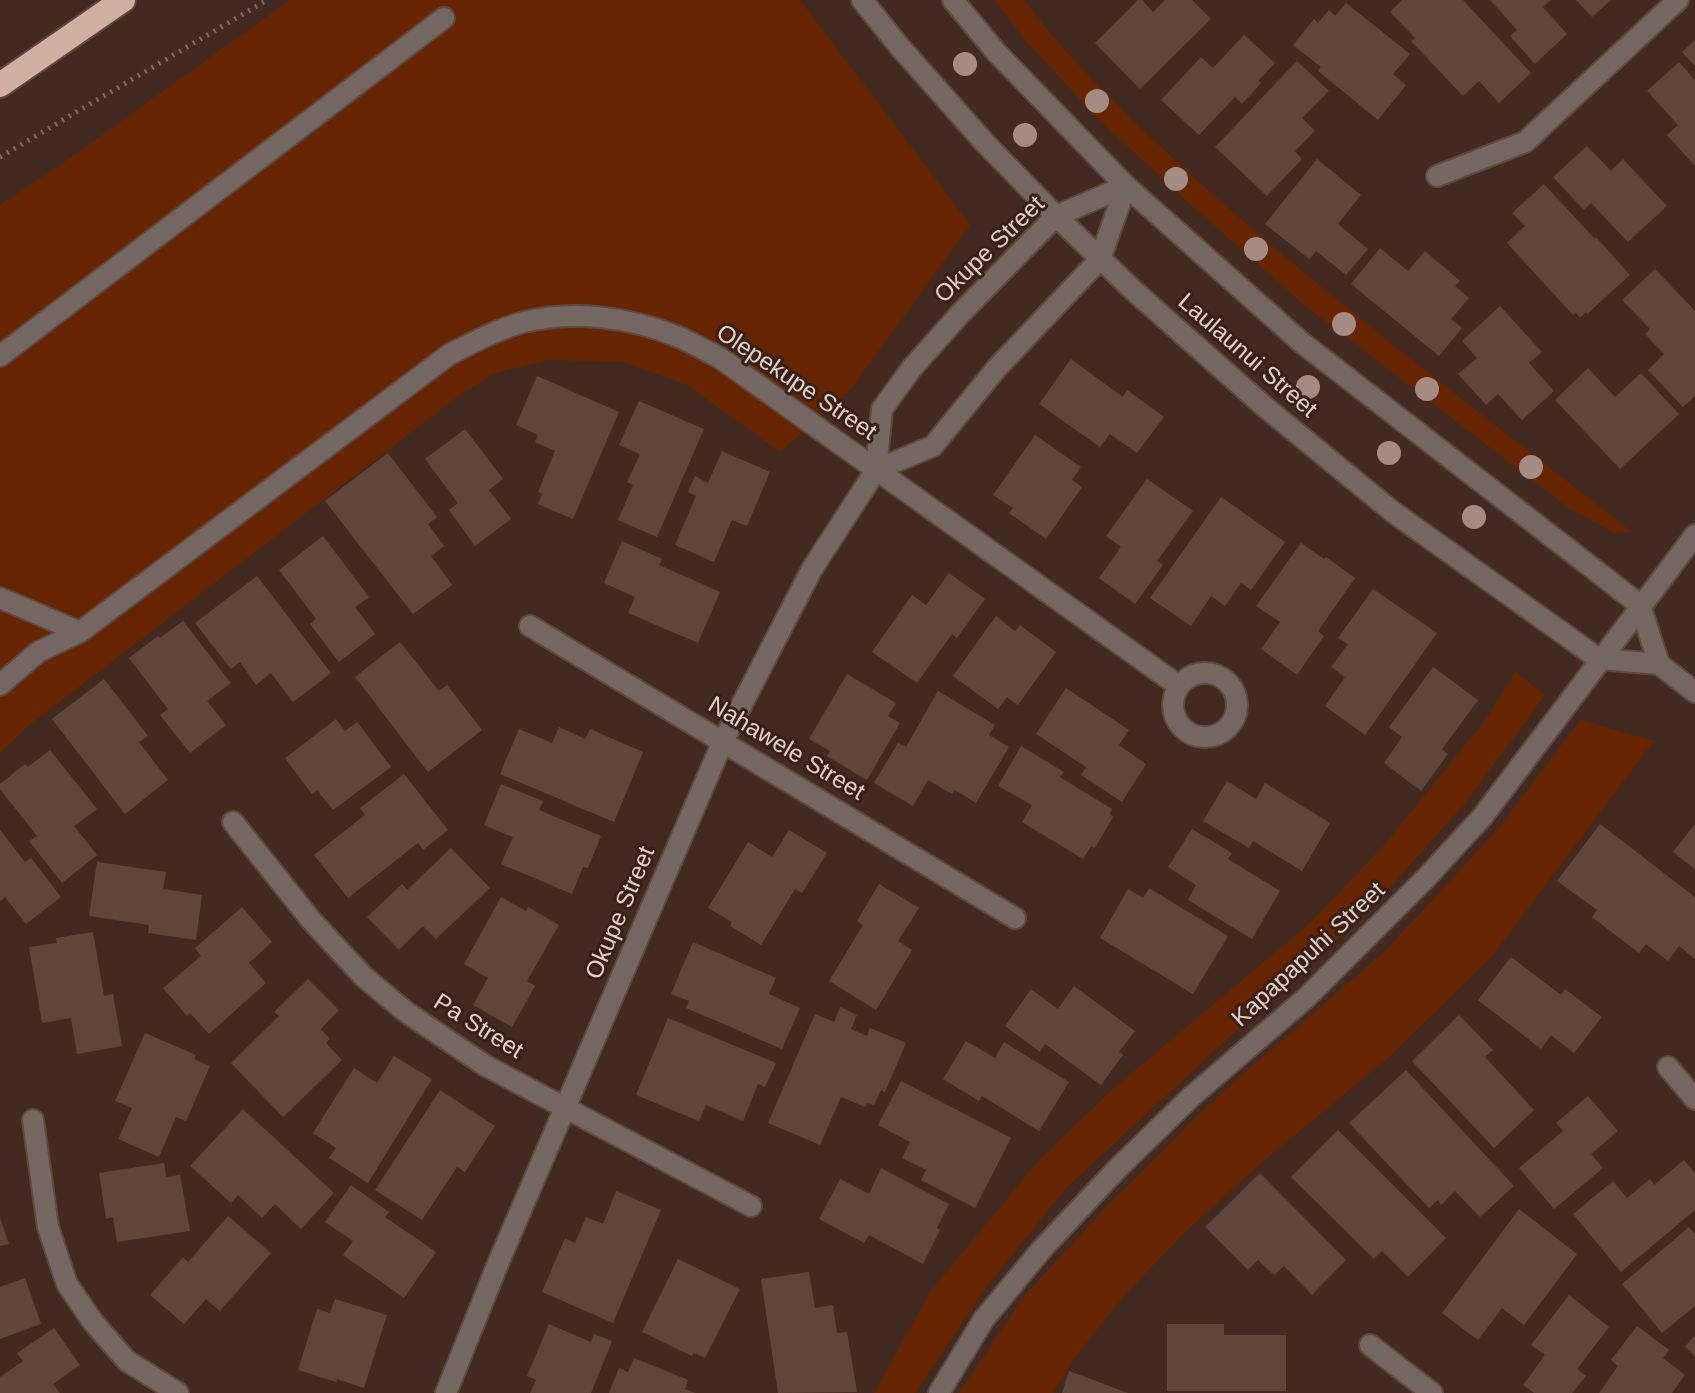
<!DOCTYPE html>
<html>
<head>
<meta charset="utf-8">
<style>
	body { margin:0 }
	canvas { display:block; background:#432a20 }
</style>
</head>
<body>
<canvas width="1695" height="1393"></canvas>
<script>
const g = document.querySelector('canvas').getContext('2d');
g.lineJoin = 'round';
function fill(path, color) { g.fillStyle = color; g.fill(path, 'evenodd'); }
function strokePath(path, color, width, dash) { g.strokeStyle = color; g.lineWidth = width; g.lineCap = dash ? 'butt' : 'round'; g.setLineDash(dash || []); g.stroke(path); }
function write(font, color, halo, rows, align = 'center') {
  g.font = font + ' Arial,sans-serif'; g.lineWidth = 6; g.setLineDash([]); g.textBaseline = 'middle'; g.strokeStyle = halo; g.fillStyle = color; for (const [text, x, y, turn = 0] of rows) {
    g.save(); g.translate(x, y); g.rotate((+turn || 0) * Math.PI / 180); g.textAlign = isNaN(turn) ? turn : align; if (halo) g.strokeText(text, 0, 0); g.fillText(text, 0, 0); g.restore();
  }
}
const green = new Path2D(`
	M290,0H800L970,225L850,390L780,452L687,385L624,362L548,360L495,373L461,394L29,725L0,753V205L70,158Z
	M994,0H1024C1086,82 1165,152 1242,220C1368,329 1501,429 1632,532H1612L1569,508L1303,304L1191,205L1099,120L1027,42Z
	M1515,672L1545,695L1465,803L1372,908L1214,1051L1066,1188L983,1291L915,1393H874L930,1292L1040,1159L1114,1088L1309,924L1386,843L1486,719Z
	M1580,720L1654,741L1492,956L1388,1058L1261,1163L1185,1232L1122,1298L1073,1360L1053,1393H959L1024,1296L1111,1202L1220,1094L1385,951L1498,829Z`);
const building = new Path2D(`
	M1138,0H1142L1153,12L1165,0H1192L1211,19L1140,89L1095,43Z
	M1402,0H1463L1531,73L1499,103L1479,81L1463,96L1411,41L1415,38L1390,12Z
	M1490,0H1551L1543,7L1567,34L1535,64L1510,36L1517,30Z
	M1576,0H1611L1592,17Z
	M1346,3L1410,54L1393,74L1406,85L1378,120L1318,71L1321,67L1293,45L1314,19L1318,23L1329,10L1335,16Z
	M1244,35L1275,63L1258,81L1261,83L1242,104L1235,97L1199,135L1161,100L1201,57L1213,68Z
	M1695,40V66L1682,52Z
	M1297,61L1329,91L1302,118L1315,131L1295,151L1302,159L1267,196L1215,147Z
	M1679,62L1695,80V166L1667,135L1678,125L1647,91Z
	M1587,146L1611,171L1623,159L1667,206L1628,242L1591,203L1584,210L1553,177Z
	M1317,159L1361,195L1338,224L1368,249L1346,275L1316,251L1309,259L1265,224Z
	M1544,184L1595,239L1596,237L1630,275L1587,314L1586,312L1580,318L1576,313L1573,315L1507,243L1525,226L1512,213Z
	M1380,248L1408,271L1425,251L1460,281L1455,286L1469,298L1451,319L1462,328L1439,356L1351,284Z
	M1655,269L1695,311V396L1683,407L1648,370L1664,354L1645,334L1650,329L1622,300Z
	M1500,306L1542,352L1529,363L1554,391L1522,420L1498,394L1486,405L1458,374L1477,358L1462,341Z
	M1071,359L1123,397L1127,390L1164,417L1137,453L1110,434L1100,447L1039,404Z
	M1588,368L1615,397L1641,373L1679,414L1620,469L1555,400Z
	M537,376L619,412L573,519L538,504L542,494L538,492L555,451L535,442L538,435L516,425Z
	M639,401L704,429L657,537L618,520L633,485L627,482L640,454L619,445Z
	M465,429L503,479L489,490L511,519L475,546L449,510L458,503L425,459Z
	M1035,435L1081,467L1072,480L1082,487L1046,539L1009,513L1013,508L993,495Z
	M722,451L770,472L747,526L732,520L714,562L675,545L696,496L688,492L695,476L708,483Z
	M388,453L437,517L428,524L444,546L431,556L452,585L413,614L325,501Z
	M1147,479L1193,511L1157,561L1163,565L1135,604L1099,578L1121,547L1106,536Z
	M1221,497L1285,542L1251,590L1241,583L1225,606L1211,596L1191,626L1150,598Z
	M323,536L369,597L355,607L375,634L339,662L310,624L316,619L279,570Z
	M622,541L662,559L659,565L720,592L698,643L628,613L635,597L604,583Z
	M1301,543L1324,559L1326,557L1355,578L1318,631L1324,636L1297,675L1261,649L1280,622L1256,606Z
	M949,573L985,599L957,638L952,634L917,683L872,652L912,595L926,605Z
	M257,576L331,673L293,702L271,673L256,685L240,662L231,669L195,623Z
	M1373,589L1437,633L1365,735L1325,706L1345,677L1331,667L1348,644L1338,638Z
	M996,616L1015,631L1020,625L1056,652L1018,705L1007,697L998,709L953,676Z
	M183,621L231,683L207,701L226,725L190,753L160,715L168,709L129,658L158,636L160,638Z
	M400,642L439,691L447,685L482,730L428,772L355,677Z
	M1433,667L1478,700L1442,749L1448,754L1421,791L1384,763L1402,737L1389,727Z
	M847,674L896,703L888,716L900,723L867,780L827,756L830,751L809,739Z
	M104,679L148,736L139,742L168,780L125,814L52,719Z
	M1066,688L1129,730L1119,745L1146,764L1122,802L1081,775L1086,767L1036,734Z
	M938,691L995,725L989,735L1009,747L976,803L955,790L952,794L928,780L913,806L874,783L898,743L906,747Z
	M336,719L345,731L357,722L391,767L333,810L317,790L312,794L285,758Z
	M559,727L585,739L590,729L643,752L614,822L500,774L519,729L552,743Z
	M1021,746L1064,772L1060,777L1112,809L1110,814L1113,817L1095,848L1091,846L1083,859L1022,822L1032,805L998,786Z
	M50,750L97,809L74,826L97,855L62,883L29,841L37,836L0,789V784L25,764L28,767Z
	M404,774L448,830L423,850L418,843L348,898L314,855L365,815L360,808Z
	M1227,781L1256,799L1265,783L1330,823L1302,871L1253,841L1249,848L1203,821Z
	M501,784L543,801L539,810L601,836L588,868L583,867L572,894L501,864L513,837L484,825Z
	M1600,824L1695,897V959L1679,946L1668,961L1646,944L1639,953L1592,917L1597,910L1557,881Z
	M1695,824V869L1673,852Z
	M1192,829L1232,853L1228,859L1280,891L1252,939L1188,900L1196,885L1168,867Z
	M0,830L25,862L31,858L61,897L26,924L5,897L0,901Z
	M789,830L827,853L802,893L795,889L761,945L730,926L732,922L708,908L748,842L772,857Z
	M451,848L490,888L436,939L423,926L399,950L367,917L402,884L407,890Z
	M97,862L166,872L163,889L202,895L196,940L148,933L149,925L89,916Z
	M879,884L919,908L898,941L912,950L876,1010L829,981L863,925L857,921Z
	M1149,888L1228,936L1193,994L1100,938L1128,889L1143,898Z
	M501,897L526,911L528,907L559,925L527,981L535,986L512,1027L473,1005L488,978L464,964Z
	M242,907L272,942L249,963L266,983L209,1034L190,1013L187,1016L163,988L201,956L195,948Z
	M93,932L104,996L113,994L122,1046L77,1054L71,1018L42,1023L29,947L57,943L56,938Z
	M693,942L776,978L769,994L800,1008L782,1049L686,1008L689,1001L671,994Z
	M1511,957L1561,995L1565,989L1602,1017L1574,1053L1551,1035L1541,1049L1478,1000Z
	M308,979L339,1010L321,1029L330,1039L326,1043L342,1060L283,1117L231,1063L279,1016L274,1012Z
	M1074,986L1135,1031L1119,1052L1123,1055L1101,1085L1045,1044L1040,1052L1005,1026L1031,989L1058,1009Z
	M840,1007L857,1015L851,1029L867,1036L870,1028L906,1043L885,1092L881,1090L874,1105L867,1103L865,1107L841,1097L820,1145L768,1123L815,1014L834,1022Z
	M1459,1015L1493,1050L1485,1057L1534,1110L1494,1148L1412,1061Z
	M668,1018L776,1063L765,1087L758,1084L743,1121L706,1105L699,1121L636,1095Z
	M145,1033L196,1055L194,1059L210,1066L186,1121L176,1117L159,1157L118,1139L132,1108L115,1101Z
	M966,1041L995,1058L1004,1042L1069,1082L1039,1131L982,1096L979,1101L943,1079Z
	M394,1056L432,1079L368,1183L329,1158L336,1148L313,1133L354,1068L377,1083Z
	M1406,1070L1514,1186L1480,1217L1455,1191L1441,1205L1438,1200L1429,1208L1349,1123Z
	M901,1081L1011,1138L975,1208L921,1180L926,1170L902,1158L910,1142L878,1125Z
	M440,1090L495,1126L465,1172L457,1167L422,1220L375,1190Z
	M1588,1096L1618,1131L1591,1154L1603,1168L1554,1209L1519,1168L1563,1131L1556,1123Z
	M243,1109L334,1193L301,1229L275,1204L262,1218L238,1195L231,1203L190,1166Z
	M1338,1130L1446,1238L1408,1277L1382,1251L1374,1259L1291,1177Z
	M1684,1160L1695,1173V1210L1621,1272L1573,1214L1613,1181L1627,1198L1650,1179L1654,1185Z
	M164,1163L166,1177L180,1175L190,1231L117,1242L113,1217L106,1219L99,1173Z
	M881,1168L949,1204L937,1228L940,1230L923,1264L869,1235L864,1243L819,1219L840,1179L869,1194Z
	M1260,1173L1346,1260L1312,1295L1284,1266L1274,1275L1258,1260L1248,1270L1205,1227Z
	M351,1185L389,1212L385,1217L436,1252L404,1298L343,1255L353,1241L325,1222Z
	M616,1191L661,1210L613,1323L542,1292L565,1238L575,1243L586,1217L603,1224Z
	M1519,1209L1577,1254L1524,1325L1502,1308L1478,1340L1442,1313Z
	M228,1216L271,1253L220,1311L206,1299L184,1324L150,1295L183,1257L188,1262Z
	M0,1218L9,1244L0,1246Z
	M1689,1227L1695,1234V1306L1662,1333L1622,1284Z
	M678,1259L740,1289L705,1358L694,1353L692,1356L642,1332Z
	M809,1272L815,1308L833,1305L837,1333L847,1332L857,1392L778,1393L761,1279Z
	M25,1278L41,1324L0,1339V1287Z
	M1569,1295L1609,1327L1577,1369L1586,1376L1572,1393H1534L1523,1385L1545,1355L1531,1345Z
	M335,1299L387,1315L364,1388L337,1379L336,1382L298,1370L317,1309L330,1313Z
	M549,1324L591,1342L594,1334L612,1341L591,1393H530L536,1380L527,1376Z
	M1167,1324H1224V1335H1286V1391H1167Z
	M1637,1326L1669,1350L1663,1358L1685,1375L1672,1393H1599L1618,1366L1611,1360Z
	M54,1328L80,1365L53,1384L60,1393H0V1377L23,1361L17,1353Z
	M1695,1336V1357L1685,1346Z
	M634,1358L688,1380L685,1389L695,1393H609L619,1368L628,1372Z
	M1069,1371L1128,1393H1062Z`);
const path = new Path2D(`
	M0,157L267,0`);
const minor = new Path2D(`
	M862,0L899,46L985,143L1056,216L1133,290L1265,407L1393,512L1599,659L1659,664L1695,692
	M953,0L996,52L1126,186L1301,342L1640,605L1659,664
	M1437,176L1525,142L1678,0
	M0,356L444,18
	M876,470L933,446L996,369L1100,259L1126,186
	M0,598L80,632
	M530,626L1015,918
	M1173 705a32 32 0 1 1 64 0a32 32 0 1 1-64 0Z
	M0,685L38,652L80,632L450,354C474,342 498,329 524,322C574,310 629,317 676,336C691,342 706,351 720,358L1179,686
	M233,822L311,920L364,977L406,1012L486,1066L751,1206
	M1668,1067L1695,1099
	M33,1120L48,1227L67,1284L93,1322L127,1361L178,1393
	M1370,1345L1432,1393
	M446,1393L499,1261L723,741L812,569L876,470L882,409L912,368L960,314L1056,216L1126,186
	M939,1393L984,1319L1042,1249L1118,1168L1191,1097L1306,998L1427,877L1483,816L1695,535`);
const highway = new Path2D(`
	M0,85L123,0`);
const trees = [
	[965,64],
	[1097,101],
	[1025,135],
	[1176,179],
	[1256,249],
	[1344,324],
	[1308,387],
	[1427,389],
	[1389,453],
	[1531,467],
	[1474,517]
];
const streetNames = [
	["Okupe Street",990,250,-44],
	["Laulaunui Street",1247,356,41],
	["Olepekupe Street",796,383,34],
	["Nahawele Street",786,749,31],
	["Okupe Street",621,913,-67],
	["Kapapapuhi Street",1309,955,-43],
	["Pa Street",478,1027,32]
];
fill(green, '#672401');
fill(building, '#5f4439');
strokePath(minor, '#5f483f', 24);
strokePath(highway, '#5f483f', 28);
strokePath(path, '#806a62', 5, [2, 6]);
strokePath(minor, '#746762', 20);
strokePath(highway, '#d1b0a3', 24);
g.fillStyle = '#a58c82';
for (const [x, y] of trees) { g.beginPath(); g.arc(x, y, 12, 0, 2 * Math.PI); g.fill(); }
write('24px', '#e1d0ca', '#392016', streetNames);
</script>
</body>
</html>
